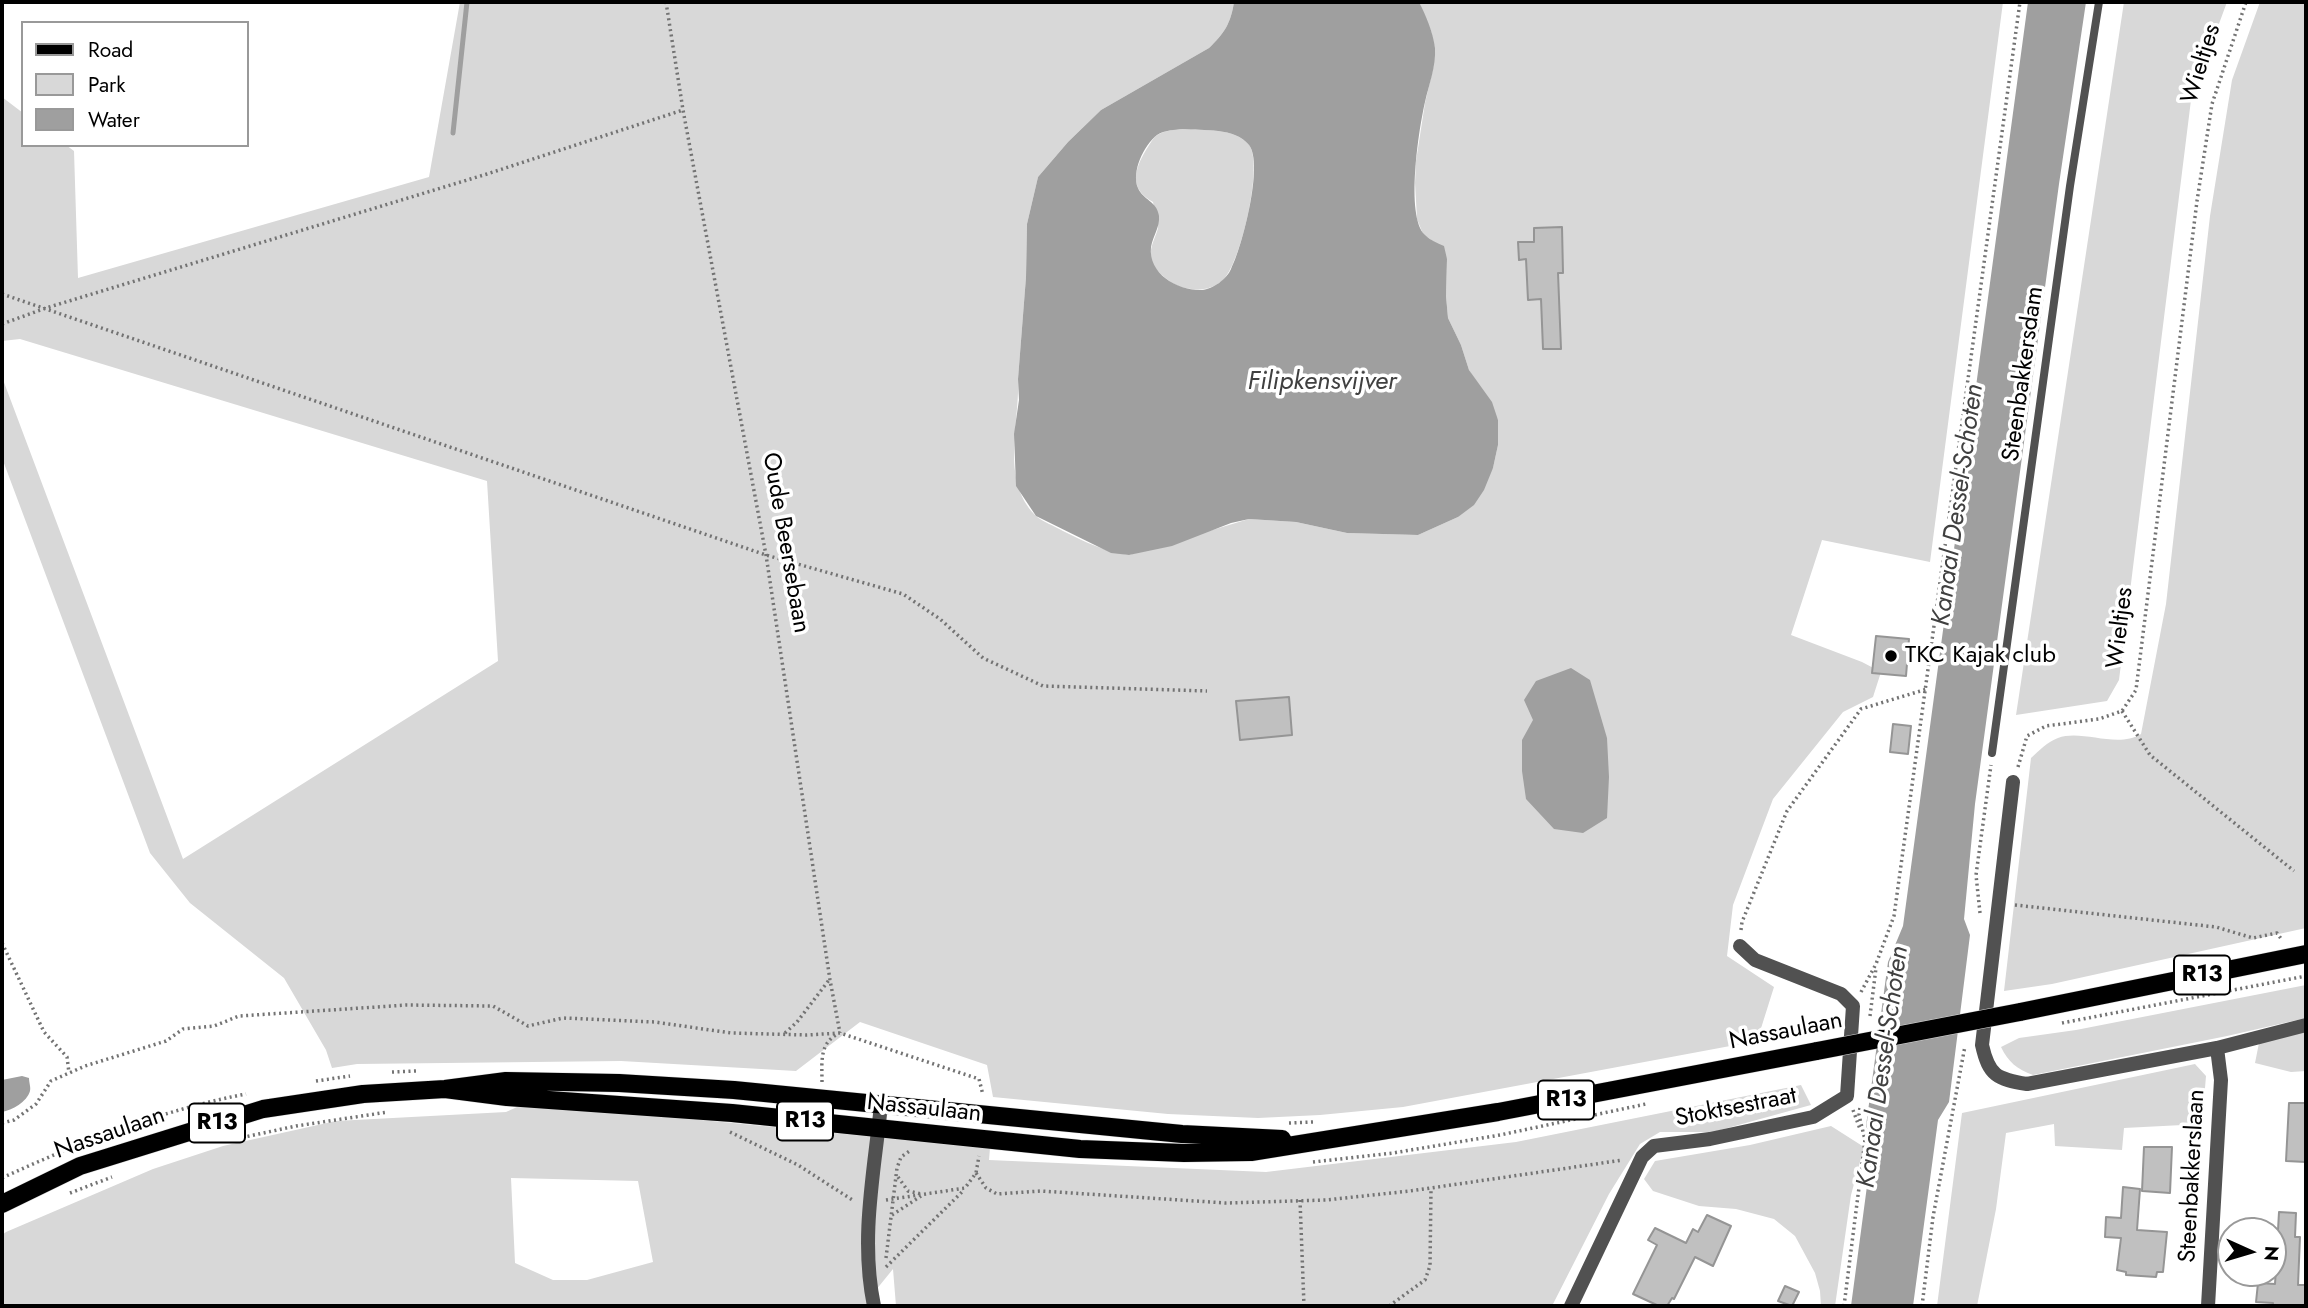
<!DOCTYPE html>
<html>
<head>
<meta charset="utf-8">
<style>
	body { margin:0 }
	#map { position:relative; width:2308px; height:1308px; overflow:hidden; background:#fff; font-family:Jost,sans-serif }
	canvas { display:block }
	.frame { position:absolute; inset:0; border:4px solid #000; pointer-events:none }
	.legend { position:absolute; left:21px; top:21px; width:228px; height:126px; box-sizing:border-box; background:#fff; border:2px solid #999; margin:0; padding:9px 12px; list-style:none; font-size:21px; color:#000 }
	.legend li { display:flex; align-items:center; gap:14px; height:35px }
	.legend b { width:35px; border:2px solid #999 }
	.north { position:absolute; left:2217px; top:1217px; width:70px; height:70px; box-sizing:border-box; background:#fff; border:2px solid #999; border-radius:50%; rotate:94deg; font-size:19px; font-weight:700; line-height:28px; text-align:center; color:#000 }
	.north::after { content:''; display:block; margin:auto; width:24px; height:32px; background:#000; clip-path:polygon(50% 0,100% 100%,50% 72%,0 100%) }
</style>
</head>
<body>
<div id="map">
<canvas width="2308" height="1308"></canvas>
<div class="frame"></div>
<ul class="legend">
<li><b style="height:9px;background:#000"></b>Road</li>
<li><b style="height:19px;background:#d8d8d8"></b>Park</li>
<li><b style="height:19px;background:#9f9f9f"></b>Water</li>
</ul>
<div class="north">N</div>
</div>
<script>
const g = document.querySelector('canvas').getContext('2d');
g.lineJoin = 'round';
function fill(path, color) { g.fillStyle = color; g.fill(path, 'evenodd'); }
function strokePath(path, color, width, dash) { g.strokeStyle = color; g.lineWidth = width; g.lineCap = dash ? 'butt' : 'round'; g.setLineDash(dash || []); g.stroke(path); }
function write(font, color, halo, rows, align = 'center') {
  g.font = font + ' Jost,sans-serif'; g.lineWidth = 7; g.setLineDash([]); g.textBaseline = 'middle'; g.strokeStyle = halo; g.fillStyle = color; for (const [text, x, y, turn = 0] of rows) {
    g.save(); g.translate(x, y); g.rotate((+turn || 0) * Math.PI / 180); g.textAlign = isNaN(turn) ? turn : align; if (halo) g.strokeText(text, 0, 0); g.fillText(text, 0, 0); g.restore();
  }
}
const green = new Path2D(`
	M460,2H1234C1231,23 1224,34 1209,48L1101,110L1068,142L1038,177L1027,224L1026,277L1018,379C1020,423 1000,479 1035,515C1042,522 1055,526 1063,531C1085,542 1106,552 1129,555L1249,519L1296,522L1347,533L1418,535L1458,517L1493,468L1498,445V420L1469,370L1461,345L1448,318L1446,296L1447,259L1434,242L1423,234L1417,219L1415,183L1416,161L1425,103L1433,69L1435,49L1431,31L1419,2H2003L1930,562L1822,540L1791,635L1862,662L1881,672L1873,697L1843,712L1773,799L1733,905L1727,956L1774,987L1757,1041L1403,1107L1320,1115L1258,1118L1168,1114L993,1097L987,1065L860,1022L796,1071L621,1061L357,1064L332,1068L326,1050L284,978L190,903L150,853L2,458V377L183,859L498,661L487,481L20,339L2,341V97L23,113V145H66L74,151L78,278L429,177Z
	M2124,2H2227L2191,100L2119,680L2107,701L2016,715Z
	M2260,2H2306V928L2052,984L2004,991L2031,758C2040,750 2047,742 2058,738C2082,729 2117,749 2141,734L2166,604L2210,216L2232,80Z
	M1183,129C1203,131 1235,127 1249,145C1264,164 1240,267 1222,281C1209,291 1196,291 1181,287C1172,284 1157,273 1153,264C1147,250 1155,240 1158,228C1159,220 1154,209 1153,202C1129,189 1134,170 1146,150C1149,146 1152,139 1156,136C1164,130 1174,130 1183,129Z
	M2306,985V1018L2227,1036L2033,1075C2017,1069 2008,1062 2001,1047L2019,1038L2076,1030Z
	M2306,1031V1071L2291,1072L2255,1063L2259,1043Z
	M2195,1064L2206,1076L2202,1124L2124,1128L2122,1150L2055,1146L2054,1124L2006,1133L1996,1209L1977,1306H1937L1962,1113Z
	M1801,1085L1811,1105L1713,1132H1660L1640,1144L1609,1194L1552,1306H896L893,1269L867,1301V1306H2V1235L6,1232L153,1169L223,1146L336,1121L506,1112L526,1103L990,1148L989,1160L1266,1172L1516,1142ZM511,1178L638,1181L653,1262L587,1280H553L515,1263Z
	M1831,1126L1864,1147L1851,1195L1835,1306H1821L1820,1291L1815,1273L1795,1236L1774,1219L1736,1209L1699,1206L1653,1191L1644,1179L1655,1161L1750,1145Z`);
const water = new Path2D(`
	M1234,2H1419C1426,16 1433,32 1435,48C1436,67 1429,84 1425,102C1419,128 1405,216 1425,235C1430,240 1437,243 1444,246L1447,259L1446,296L1448,318L1461,345L1469,370L1492,402L1498,420V445L1493,468L1484,490L1474,505L1458,517L1418,535L1347,533L1296,522L1249,519L1231,523L1172,546L1129,555L1111,553L1036,516L1016,486L1014,434L1019,400L1018,379L1026,277L1027,224L1038,177L1068,142L1101,110L1209,48C1224,34 1231,23 1234,2ZM1183,129C1203,131 1235,127 1249,145C1264,164 1242,248 1231,269C1227,279 1213,289 1202,290C1178,291 1148,274 1151,247C1153,236 1160,227 1159,216C1157,201 1143,200 1138,188C1131,172 1144,145 1157,135C1165,130 1174,130 1183,129Z
	M2028,2H2086L2059,184L1975,804L1964,919L1970,935L1949,1102L1938,1120L1913,1306H1851L1873,1141L1866,1126L1888,962L1903,926Z
	M1571,668L1590,680L1607,738L1609,777L1607,818L1583,833L1554,829L1526,799L1522,771V740L1533,720L1524,700L1536,681Z
	M22,1076L29,1078C29,1083 31,1087 30,1091C27,1102 12,1110 2,1112V1080Z`);
const stream = new Path2D(`
	M453,133L467,2`);
const building = new Path2D(`
	M1562,227L1563,273H1558L1561,349H1543L1541,299L1528,300L1526,259L1519,260L1518,242H1534V228Z
	M1876,636L1909,639L1906,676L1872,673Z
	M1289,697L1292,735L1240,740L1236,701Z
	M1893,724L1911,726L1908,754L1890,752Z
	M2289,1103H2306V1162L2286,1161Z
	M2144,1147H2172L2170,1193L2142,1191Z
	M2123,1187L2140,1189L2137,1230L2167,1232L2163,1272H2157L2156,1277L2126,1275V1272L2117,1270L2121,1238L2105,1237L2106,1217L2121,1218Z
	M2279,1212L2296,1213L2295,1237H2300L2298,1285H2306V1306H2273V1303L2256,1302L2258,1283L2275,1284L2277,1252L2273,1251V1229L2278,1230Z
	M1707,1215L1731,1226L1713,1266L1695,1257L1674,1299L1672,1298L1667,1306H1659L1633,1294L1657,1245L1648,1240L1655,1228L1686,1243L1693,1229L1698,1232Z
	M1785,1286L1799,1292L1792,1306L1778,1301Z`);
const path = new Path2D(`
	M666,2L683,110L766,555L830,980L840,1033
	M2,294L766,555L903,594L940,619L983,658L1043,686L1207,691
	M2,324L46,308L487,174L683,110
	M2122,711L2150,755L2294,871
	M2018,767L2027,736L2046,726L2099,719L2122,711L2136,690L2197,201L2212,104L2246,2
	M2015,905L2216,927L2253,938L2277,933L2282,940
	M1980,913L1976,875L1991,765
	M1741,930L1742,922L1787,811L1861,709L1927,689
	M2,943L44,1032L67,1057L69,1073
	M1861,992L1876,964L1894,916L2020,2
	M1870,1016L1876,968
	M2062,1023L2306,976
	M785,1033L797,1022L829,980
	M392,1072L416,1071
	M316,1081L350,1076
	M822,1082C822,1063 819,1043 838,1034
	M1853,1110L1860,1129
	M2,1123L14,1120L36,1104L51,1081L85,1066L166,1041L183,1029L214,1026L239,1016L407,1005L493,1006L528,1026L563,1018L655,1022L731,1033L807,1035L840,1033L979,1079L983,1095
	M1289,1123L1313,1122
	M730,1132L798,1165L854,1201
	M226,1141L296,1126L388,1112
	M1313,1162L1393,1153L1500,1135L1646,1104
	M976,1173L986,1188L997,1194L1041,1191L1226,1203L1326,1200L1410,1191L1623,1160
	M898,1177L908,1191L921,1194
	M2,1178C80,1142 162,1110 246,1094
	M70,1193L112,1177
	M886,1200L965,1188L976,1173L979,1156
	M1300,1200L1304,1306
	M892,1215L921,1196
	M886,1258L897,1168L901,1157L911,1150
	M886,1267L964,1190
	M1389,1306L1425,1280L1430,1266L1431,1189
	M1844,1306L1865,1140L1859,1115L1860,1107
	M1922,1306L1933,1217L1965,1046`);
const service = new Path2D(`
	M1992,753L2070,186L2099,2`);
const minor = new Path2D(`
	M2013,782L1982,1045C1989,1076 1997,1079 2027,1084L2217,1048L2306,1025
	M874,1306C860,1239 874,1173 881,1105
	M1571,1306L1642,1157L1654,1146L1710,1139L1813,1117L1847,1096L1853,1006L1841,994L1755,960L1740,946
	M2208,1306L2221,1080L2217,1048`);
const primary = new Path2D(`
	M2020,1012L2306,954
	M445,1089L507,1097L732,1113L1080,1149L1184,1153L1251,1152L1498,1112L1817,1051
	M2,1204L80,1166L263,1109L363,1094L445,1089L506,1081L619,1083L734,1090L1182,1134L1282,1139`);
const primaryBridge = new Path2D(`
	M1817,1051L2020,1012`);
const markers = [
	[1891,656,7,"#000"]
];
const shields = [
	[2202,975,56],
	[1566,1100,56],
	[805,1121,56],
	[217,1123,56]
];
const shieldNames = [
	["R13",2202,975],
	["R13",1566,1100],
	["R13",805,1121],
	["R13",217,1123]
];
const streetNames = [
	["Wieltjes",2202,64,-73],
	["Steenbakkersdam",2024,374,-82],
	["Oude Beersebaan",785,543,80],
	["Wieltjes",2121,628,-83],
	["Nassaulaan",1786,1032,-11],
	["Stoktsestraat",1736,1108,-11],
	["Nassaulaan",924,1109,6],
	["Nassaulaan",110,1134,-19],
	["Steenbakkerslaan",2193,1176,-87]
];
const poiNames = [
	["TKC Kajak club",1905,656]
];
const waterNames = [
	["Filipkensvijver",1322,383],
	["Kanaal Dessel-Schoten",1959,505,-82],
	["Kanaal Dessel-Schoten",1884,1067,-82]
];
fill(green, '#d8d8d8');
fill(water, '#9f9f9f');
strokePath(stream, '#9f9f9f', 5);
fill(building, '#c0c0c0');
strokePath(building, '#959595', 2);
strokePath(primary, '#dbdbdb', 19);
strokePath(path, '#737373', 3.5, [2, 3.5]);
strokePath(service, '#515151', 8);
strokePath(minor, '#515151', 14);
strokePath(primary, '#000', 18);
strokePath(primaryBridge, '#dbdbdb', 19, []);
strokePath(primaryBridge, '#000', 18);
for (const [x, y, r, color] of markers) { const dot = new Path2D(); dot.arc(x, y, r, 0, 2 * Math.PI); g.fillStyle = color; g.fill(dot); strokePath(dot, '#fff', 2.5); }
for (const [x, y, w] of shields) { const box = new Path2D(); box.roundRect(x - w / 2, y - 19.5, w, 39, 5); g.fillStyle = '#fff'; g.fill(box); strokePath(box, '#000', 2); }
write('bold 23px', '#000', null, shieldNames);
write('24px', '#000', '#fff', streetNames);
write('24px', '#000', '#fff', poiNames, 'left');
write('italic 26px', '#404040', '#fff', waterNames);
</script>
</body>
</html>
